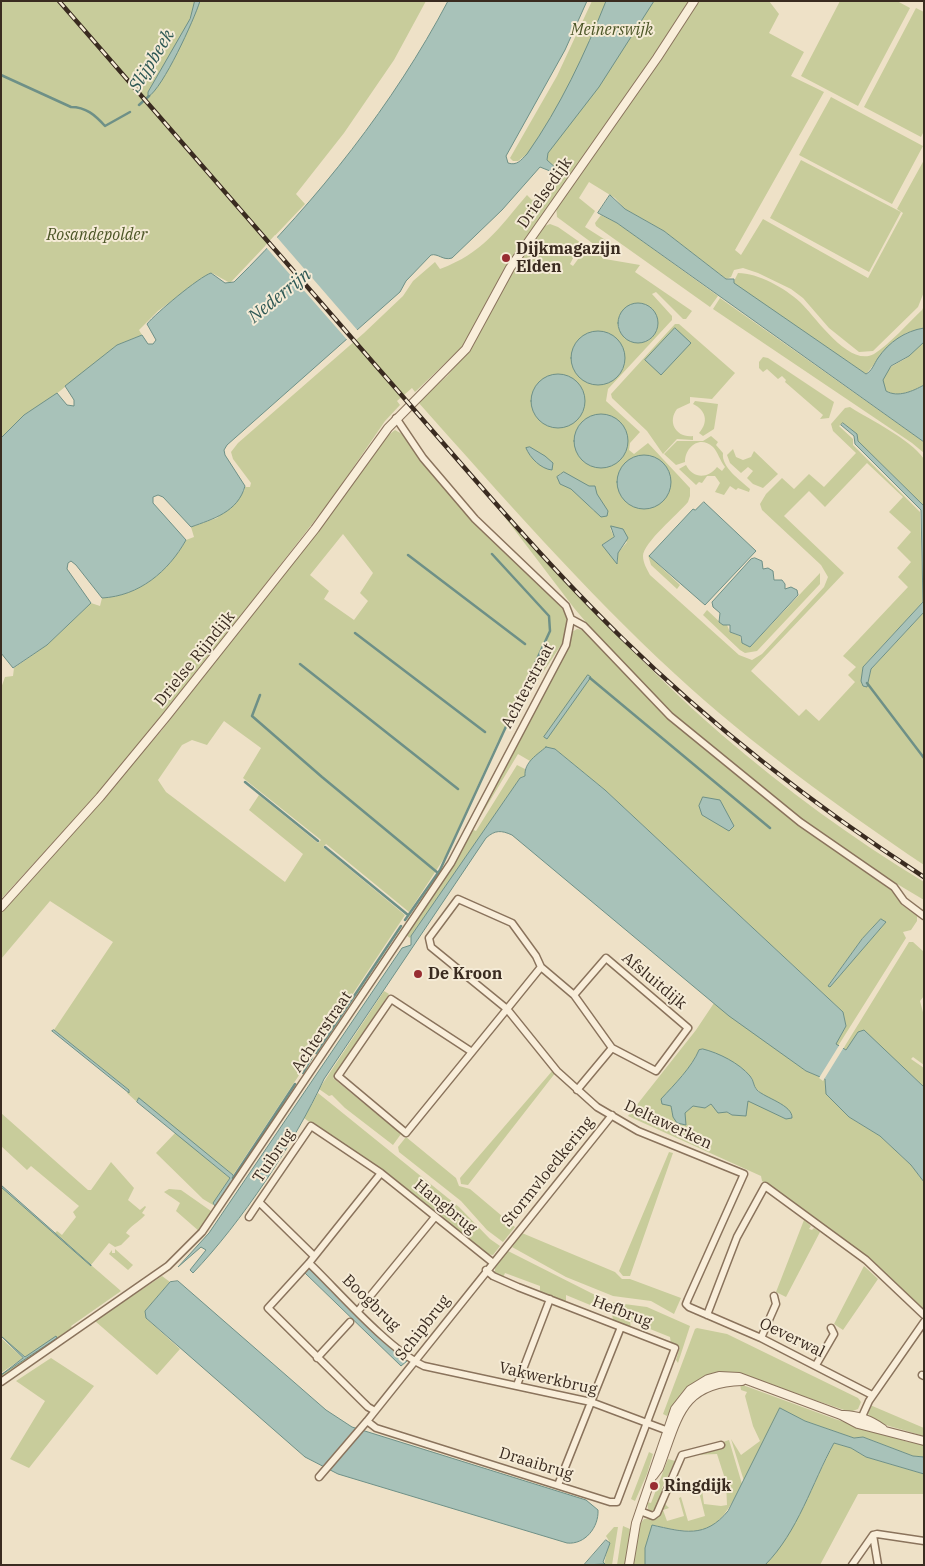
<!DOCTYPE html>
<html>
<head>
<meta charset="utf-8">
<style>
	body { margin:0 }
	#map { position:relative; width:925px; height:1566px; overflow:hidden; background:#eee1c7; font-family:"IBM Plex Serif",serif }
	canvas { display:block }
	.frame { position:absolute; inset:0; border:2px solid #3a2b20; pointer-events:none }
</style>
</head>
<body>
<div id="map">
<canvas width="925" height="1566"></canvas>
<div class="frame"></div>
</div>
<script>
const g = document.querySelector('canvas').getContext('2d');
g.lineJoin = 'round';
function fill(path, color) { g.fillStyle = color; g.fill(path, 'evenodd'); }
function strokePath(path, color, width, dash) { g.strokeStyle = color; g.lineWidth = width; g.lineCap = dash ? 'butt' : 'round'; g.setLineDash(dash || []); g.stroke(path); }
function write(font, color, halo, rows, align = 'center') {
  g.font = font + ' "IBM Plex Serif",serif'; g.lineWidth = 4; g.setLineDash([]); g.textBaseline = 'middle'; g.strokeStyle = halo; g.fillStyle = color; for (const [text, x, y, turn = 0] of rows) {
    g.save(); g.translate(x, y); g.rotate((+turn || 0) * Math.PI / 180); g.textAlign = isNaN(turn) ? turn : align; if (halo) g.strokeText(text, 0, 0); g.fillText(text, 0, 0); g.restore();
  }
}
const green = new Path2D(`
	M1,1H426L394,60L344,133L296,194L305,204L230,283L212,273L202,278L158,311L139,330L142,335L117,345L55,395L24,415L1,438Z
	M592,1H689L632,88L527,236L491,293L463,346L415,392L412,388L397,401L400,405L385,421L333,497L156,725L86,807L1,899V688L5,677L13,676L14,668L47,645L91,603L100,606L102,598C139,596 168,572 186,540L194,537L191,527L217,518L244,491L245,487H250L251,483L233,459L231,452L238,443L364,333L403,296L413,281L435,262L440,269C483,253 498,229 527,195L532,200L534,199L557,177L558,176L555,173L557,169L547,160L527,154L518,161H513L510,158L557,76Z
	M697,1H769L779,14L769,33L804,52L791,76L824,92L735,250L741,255L763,219L868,278L903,213L897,209L924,160V292L918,307L873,351L859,352L829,328L803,298L791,289L758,273L743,268L734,270L731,277L726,279L664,231L625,209L615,198L589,182L579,198L595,211L585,227L615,246L614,253L607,254L557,217L556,206L656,67Z
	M840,1H897L910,8L858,106L801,76Z
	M916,8L924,12V131L921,137L864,107Z
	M831,97L923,146L892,204L799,155Z
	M801,160L901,212L869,272L770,218Z
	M601,215L617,223L718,296L710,307L596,226L595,223Z
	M550,224L558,227L581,243L570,264L573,266L584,251L589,248L605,259L640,265L635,272L692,311L686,319H683L656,292L652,294L672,316V320L608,389L606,401L640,432L630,443L629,450L634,454L648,443L690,488V496L688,502C678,514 643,543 643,556C643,563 647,569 650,575L739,655L752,660L762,654L824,587L828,577L821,565L762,510L760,504L766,494L782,478L794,489L809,474L824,487L856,453L833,431L831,424L845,408L850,407C872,421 909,438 924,459V506L858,441C856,432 850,428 843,423L839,426L853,439V445L920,512L923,602L863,667L862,684L868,683L871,669L924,612V865C837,806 752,745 675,674C583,589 501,495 418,402L447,376L471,348L505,280L542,227ZM638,303C655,305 656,315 657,330L648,341L625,339L618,327C618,313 625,305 638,303ZM572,355L623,368L618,376L580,378L572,365ZM533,392L552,427C537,422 528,408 533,392ZM604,415L620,423L625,430L622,457C608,474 595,464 579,456C574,447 575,428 583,421C589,417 597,416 604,415ZM867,463L903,497L889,512L911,532L897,548L911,562L898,577L908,587L843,656L856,667L848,675L855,682L819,721L806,709L799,716L751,671L844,573L784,516L809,491L825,507ZM667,468C672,479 670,494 661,503L617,480L620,471ZM561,473C587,483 592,490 608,511H594L578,494L557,477ZM610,528L627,542L618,553V563L602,545L614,537Z
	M738,273C758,273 785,288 800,302C815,316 849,368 874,354C890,344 908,323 922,310L924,306V328L906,333L892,343L866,374L733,283Z
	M720,298L924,442V453L912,443L713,309Z
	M675,324H679L735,373L712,399L690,397V403L677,409C667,422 676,438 693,436V440L677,439L663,454L647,431L612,398L611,394Z
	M924,342V385C913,391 898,398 886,391C874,369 898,365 909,356C914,351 918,346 924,342Z
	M763,357L768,358L834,402L829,418L820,419L823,415L785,382L786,380L782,376L778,379L767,369L763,372L759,368V362Z
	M695,401L718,404L714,429L703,436L699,433C709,422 706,410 693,404Z
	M395,430L402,434L433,475L493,541L566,609L568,629L563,642L498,741L445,857L409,912L326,844L323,847L405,915L233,1175L136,1100L137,1102L127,1093L129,1090L54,1030L113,942L50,901L1,959V912L162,730L340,502L382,440ZM343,534L373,573L360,593L368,601L354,620L324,599L329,591L310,575ZM224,721L261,748L243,778L321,840L318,843L259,795L249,810L303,854L285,882L166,792L158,780L182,745L192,740L207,745Z
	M711,436L718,442L716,445L723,453C721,467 740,480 750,489L749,492L738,488L736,490L730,486L724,495L715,492L720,483L715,476H707L702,483L699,482L696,485L679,469L686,465C693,479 708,479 717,467L722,471L725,467C720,461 718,452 713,447C700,435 685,447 685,462L676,465L664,454L677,441H703Z
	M733,449L736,457L743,460L751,457L754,451L778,474L763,488L753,484L747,478L753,471L748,467L741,473L730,463L727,455Z
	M494,503C568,583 640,664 722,735C785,789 853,839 924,882V900L857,860L803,822L692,731L623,666L574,608Z
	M648,555L680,585L677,589L651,565Z
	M820,573V584L757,651L745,653L740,650L703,615L707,610L722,624L727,625L730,632L740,636L741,641L750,647Z
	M577,629L583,630C606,653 628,678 652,701C726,771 809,830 892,888L902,905L917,916V921L911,930L903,932L906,938L838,1046L835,1044L846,1026L843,1012L605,790L555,749H544L530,761L518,754L476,824L474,823L570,640L572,632ZM879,921L885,923L832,984H829L862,939Z
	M517,765L525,769V776L520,778L410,938L406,935L471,829L476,831Z
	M909,942H913L924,952V996L920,1001L924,1016V1065L913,1057L911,1059L924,1068V1087L864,1031L858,1033L846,1050L843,1049Z
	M384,991L389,994L333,1078L401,1134L393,1145L345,1108L332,1095L329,1096L319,1089Z
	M714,1003L806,1071L826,1079L825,1085L849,1117L880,1136L911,1165L924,1182V1311L866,1256L762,1181L761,1176L628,1116L696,1030ZM699,1050L711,1051L745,1071L752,1078L755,1087L786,1119L753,1101H748L732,1115L711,1104L705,1108L693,1106L685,1113V1125L673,1117L671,1106L662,1099C674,1085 692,1067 699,1050Z
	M553,1070L556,1072L468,1185L461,1184L460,1178Z
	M318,1093L459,1207L490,1239L500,1246L493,1255L487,1254L304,1118Z
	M1,1113L88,1190H91L111,1162L134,1188L128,1200L140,1210L145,1206L146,1207L142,1213L145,1215C139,1222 130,1226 126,1233L130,1236L121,1245L115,1247L109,1243L91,1265L55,1233L57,1231L62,1235L76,1217L73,1212L79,1206L31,1166L27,1170L1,1146Z
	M176,1132L230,1178L213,1205L203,1199L156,1153Z
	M406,1137L456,1178L459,1186L470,1189L515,1227L503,1242L487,1230L461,1201L399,1152L398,1147Z
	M669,1152L673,1153L630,1276H623L619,1271Z
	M1,1187L121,1291L71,1326L72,1328L136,1284L134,1287L1,1379V1375L39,1350L25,1357L1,1336Z
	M169,1189L181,1190L211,1211L212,1214L200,1232L176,1211L180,1203L164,1192Z
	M804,1220L811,1226L809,1229L812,1230L814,1228L820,1232L786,1297L776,1292Z
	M522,1233L615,1272L622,1279H630L681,1298L674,1314L651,1301L613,1296L566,1277L512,1247Z
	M115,1249L133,1265L128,1270L109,1254L112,1250V1253H115Z
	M508,1251L609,1302L647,1307L690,1326L678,1363L676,1360L680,1347L671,1344L670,1337L630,1321L631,1328L613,1320L612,1314L566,1295V1302L540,1292V1286L505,1273L503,1278L495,1274V1267Z
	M864,1266L878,1279L843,1330L834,1324Z
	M162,1276L170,1282L145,1311L148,1320L180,1349L157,1375L95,1321Z
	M697,1328L727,1334L858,1398L861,1402L858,1409L850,1412L741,1375C706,1371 685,1387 667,1416L663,1414L695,1329Z
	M1,1338L23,1358L1,1373Z
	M51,1358L94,1386L29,1468L10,1459L45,1401L16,1381Z
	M740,1384L835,1419L908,1442L924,1443V1457L913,1456L863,1437L854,1438L805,1421L780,1409L744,1481L731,1439L741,1455L760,1441L753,1426L745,1396L747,1392L741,1390Z
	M870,1405L924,1428V1436L875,1422L868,1414Z
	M729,1440L742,1484C717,1534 706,1537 653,1525L645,1548L646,1564L632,1565L639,1525L644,1519L658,1518L665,1504L669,1508L663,1510L667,1521L684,1516L679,1498L681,1497L688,1521L705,1516L699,1492L702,1490L704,1504L721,1506L727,1505L726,1482L717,1454L694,1455L724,1447L723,1442Z
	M834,1443L851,1448L866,1457L924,1474V1494H858L820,1565H765C796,1530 813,1484 834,1443Z
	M649,1452L653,1454L647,1474L635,1501L631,1499Z
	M668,1459L675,1461L662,1488L664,1489L656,1509L651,1511L648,1509L647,1502L651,1503Z
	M623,1526L630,1529L625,1565H617Z
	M614,1527H618L612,1565H604L609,1541L606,1536Z`);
const water = new Path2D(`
	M195,1H200C194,20 163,88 148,97V92L190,19Z
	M448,1H587L565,50L506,156L508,163C517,166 521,160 527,154C560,107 585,54 606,1H654L599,87L548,153L547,160L557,169L555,173L540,167L502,210L452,258C443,261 438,253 431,255L406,281L400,292L227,445L224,450L225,455L245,486C238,512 213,519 191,527L163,497L158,495L153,497V503L186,540C168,572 139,596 102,598L76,565L71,561L68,563L67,569L91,603L47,645L13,668L1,653V438L24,415L57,393L67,405L74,406V400L65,386L117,345L142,335L148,344H153L156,340L147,324C156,313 199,277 211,273L225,283L234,282C318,199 393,105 448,1Z
	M610,195L625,209L664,231L726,279H734V283L866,374C872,371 874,364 878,358C889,342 905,331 924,328V342L909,356L891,366L883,380L886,391C898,398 913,391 924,385V442L617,223L598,213Z
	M618 323a20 20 0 1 1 40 0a20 20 0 1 1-40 0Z
	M675,328L691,343L661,375L645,360Z
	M571 358a27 27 0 1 1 54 0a27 27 0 1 1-54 0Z
	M531 401a27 27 0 1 1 54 0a27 27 0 1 1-54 0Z
	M574 441a27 27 0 1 1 54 0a27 27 0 1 1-54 0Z
	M843,423L857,434L858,441L924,506V612L871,669L867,687L863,686L861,681L863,667L923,602L921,510L855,444L854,436L841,425Z
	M530,447L545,456L553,463L552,470C541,469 530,458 526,448Z
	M617 482a27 27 0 1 1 54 0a27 27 0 1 1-54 0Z
	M564,472L589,486H595L597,494L608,511L607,516L601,517L571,489L560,484L557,477Z
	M704,502L756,551L705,605L649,556L693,509L695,510Z
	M611,526L623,529L628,538L618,553L617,564L602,545L614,537Z
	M755,558L762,561L763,569L768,568L773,571L774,580H782L785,584V589L791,587L797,590L798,595L750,647L742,643L741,636L730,632V625H723L719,622L720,613L713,607L712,602L751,559Z
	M588,675L591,677L547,739L544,737Z
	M546,747L555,749L605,790L843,1012L846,1026L836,1044L846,1050L858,1032L864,1030L924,1087V1182L911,1165L880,1136L849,1117L826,1094L825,1079L806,1071L729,1016L512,835C501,830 495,830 486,838L324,1079C295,1142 241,1223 193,1273L190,1270L206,1250L201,1247L178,1267L209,1233L402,948L411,945V936L520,778L525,776C524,762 537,755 546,747Z
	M703,797L720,800L734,826L729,831L702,815L699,806Z
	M881,919L886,922L830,987L828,986L862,939Z
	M54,1030L129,1090V1093L52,1031Z
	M703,1049C719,1053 739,1063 750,1076C754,1080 753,1086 757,1090C765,1098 793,1105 792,1118L786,1119L748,1101L746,1116L732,1115L727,1112L718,1113L711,1104L705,1108L693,1106L685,1113L686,1125L677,1123L673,1117L671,1106L662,1104L661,1099C674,1085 692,1067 699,1050Z
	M139,1098L233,1175L234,1178L215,1206L213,1203L230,1178L137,1102Z
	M1,1185L91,1265V1266L1,1187Z
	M309,1269L407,1361L401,1366L305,1273Z
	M178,1281L326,1410L352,1427L586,1500L598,1510C599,1527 585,1545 567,1543L338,1474L305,1457L146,1318L145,1311L170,1282Z
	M1,1336L25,1357L56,1336L57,1338L1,1375L23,1358Z
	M780,1408L805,1421L854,1438L863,1437L913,1456L924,1457V1474L866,1457L851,1448L834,1443C812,1483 798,1532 765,1565H645V1548L652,1525C684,1532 705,1539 728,1511Z
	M606,1540L610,1543L603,1562L605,1564L584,1565Z`);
const pier = new Path2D(`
	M275,235L359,332L349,342L265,246Z
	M840,1044L844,1047L823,1081L819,1078Z`);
const stream = new Path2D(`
	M1,75L71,107C86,107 95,115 105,126L130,112
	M139,105L149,96
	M408,555L525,644
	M355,633L485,732
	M300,664L458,789
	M590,678L770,828
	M867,683L924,758
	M260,695L252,716L322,777L438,873
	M245,782L318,841
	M325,847L408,915
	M405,920L440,870L550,631L549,616L492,554
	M316,1053L401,926
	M303,1073L312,1057
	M233,1178L295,1084`);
const minor = new Path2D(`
	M571,619L584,626L670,716L800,822L894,887L904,901L924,916
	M541,967L507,1009L431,947L429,938L458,899L512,923L536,956L541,967L574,995L612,1048L656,1071L688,1028L606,958L574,995
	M472,1052L391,999L338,1076L406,1133L507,1009L557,1071L597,1107L638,1131L744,1174L688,1299L686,1304L689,1307L761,1338L872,1395
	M577,1090L612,1048
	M249,1217L259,1202
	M314,1256L259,1202L311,1126L381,1173L492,1262
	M309,1263C339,1292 388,1349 424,1366L591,1402L671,1432
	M358,1311L435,1217
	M707,1315L737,1237L765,1186L866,1260L924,1315
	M761,1338L776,1304L774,1296
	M317,1358L350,1322
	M816,1365L834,1334L831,1328
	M922,1375L924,1376
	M1,1382L168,1266L202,1232L451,863L566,645L571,619L566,606L475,519L423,458L396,418
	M517,1385L550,1299
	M375,1411L368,1407L268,1308L309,1263L381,1173
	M367,1421L376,1428L610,1502H617L675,1348L518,1287L493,1276L486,1270
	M860,1421L869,1401L924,1322
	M319,1477L367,1421L612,1115
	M558,1485L621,1327
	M640,1511L653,1516L657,1513L682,1455L721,1445
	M873,1535L878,1565
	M852,1565L873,1535L877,1534L924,1541`);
const tertiary = new Path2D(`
	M1,907L100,797L166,717L315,529L388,428L466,349L510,268L657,58L694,1
	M841,1415C855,1414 871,1420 883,1429
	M653,1476L659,1468C678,1418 680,1383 742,1381
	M629,1565L636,1523L675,1409L690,1390L708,1379L719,1376L739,1377L841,1415L858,1424L924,1441`);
const rail = new Path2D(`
	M59,1C165,123 271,245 377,367C457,458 535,553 622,638C714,728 816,807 924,877`);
const markers = [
	[506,258,5,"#982d32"],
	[418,974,5,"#982d32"],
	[654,1486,5,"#982d32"]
];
const parkNames = [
	["Meinerswijk",612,30],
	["Rosandepolder",97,235]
];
const streetNames = [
	["Drielsedijk",545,193,-55],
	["Drielse Rijndijk",195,659,-51],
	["Achterstraat",528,686,-62],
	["Afsluitdijk",654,981,40],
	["Achterstraat",322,1032,-56],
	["Deltawerken",668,1125,25],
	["Tuibrug",274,1156,-56],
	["Stormvloedkering",548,1172,-51],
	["Hangbrug",445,1207,39],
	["Boogbrug",371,1303,44],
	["Hefbrug",622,1312,21],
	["Schipbrug",423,1328,-52],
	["Oeverwal",792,1338,26],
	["Vakwerkbrug",548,1379,13],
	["Draaibrug",536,1464,17]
];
const poiNames = [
	["Dijkmagazijn",516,249],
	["Elden",516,267],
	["De Kroon",428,974],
	["Ringdijk",664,1486]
];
const waterNames = [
	["Slijpbeek",152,61,-58],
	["Nederrijn",280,296,-39]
];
fill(green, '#c8cc9b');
fill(water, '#a8c2b9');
strokePath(water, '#6e9087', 1);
fill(pier, '#eee1c7');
strokePath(stream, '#6e9087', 2.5);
strokePath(minor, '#8a735c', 9);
strokePath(tertiary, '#8a735c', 10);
strokePath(minor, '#f9eeda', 6);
strokePath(tertiary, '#f9eeda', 8);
strokePath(rail, '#3a2b20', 4.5);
strokePath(rail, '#f5ebd6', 2.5, [8]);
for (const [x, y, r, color] of markers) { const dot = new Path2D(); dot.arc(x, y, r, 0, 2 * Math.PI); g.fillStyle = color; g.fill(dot); strokePath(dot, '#f5ebd6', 2); }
write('italic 16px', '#4c5627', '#f5ebd6', parkNames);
write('16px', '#3a2b20', '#f5ebd6', streetNames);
write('bold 16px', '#3a2b20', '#f5ebd6', poiNames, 'left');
write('italic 18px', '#2f5955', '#f5ebd6', waterNames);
</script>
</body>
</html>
